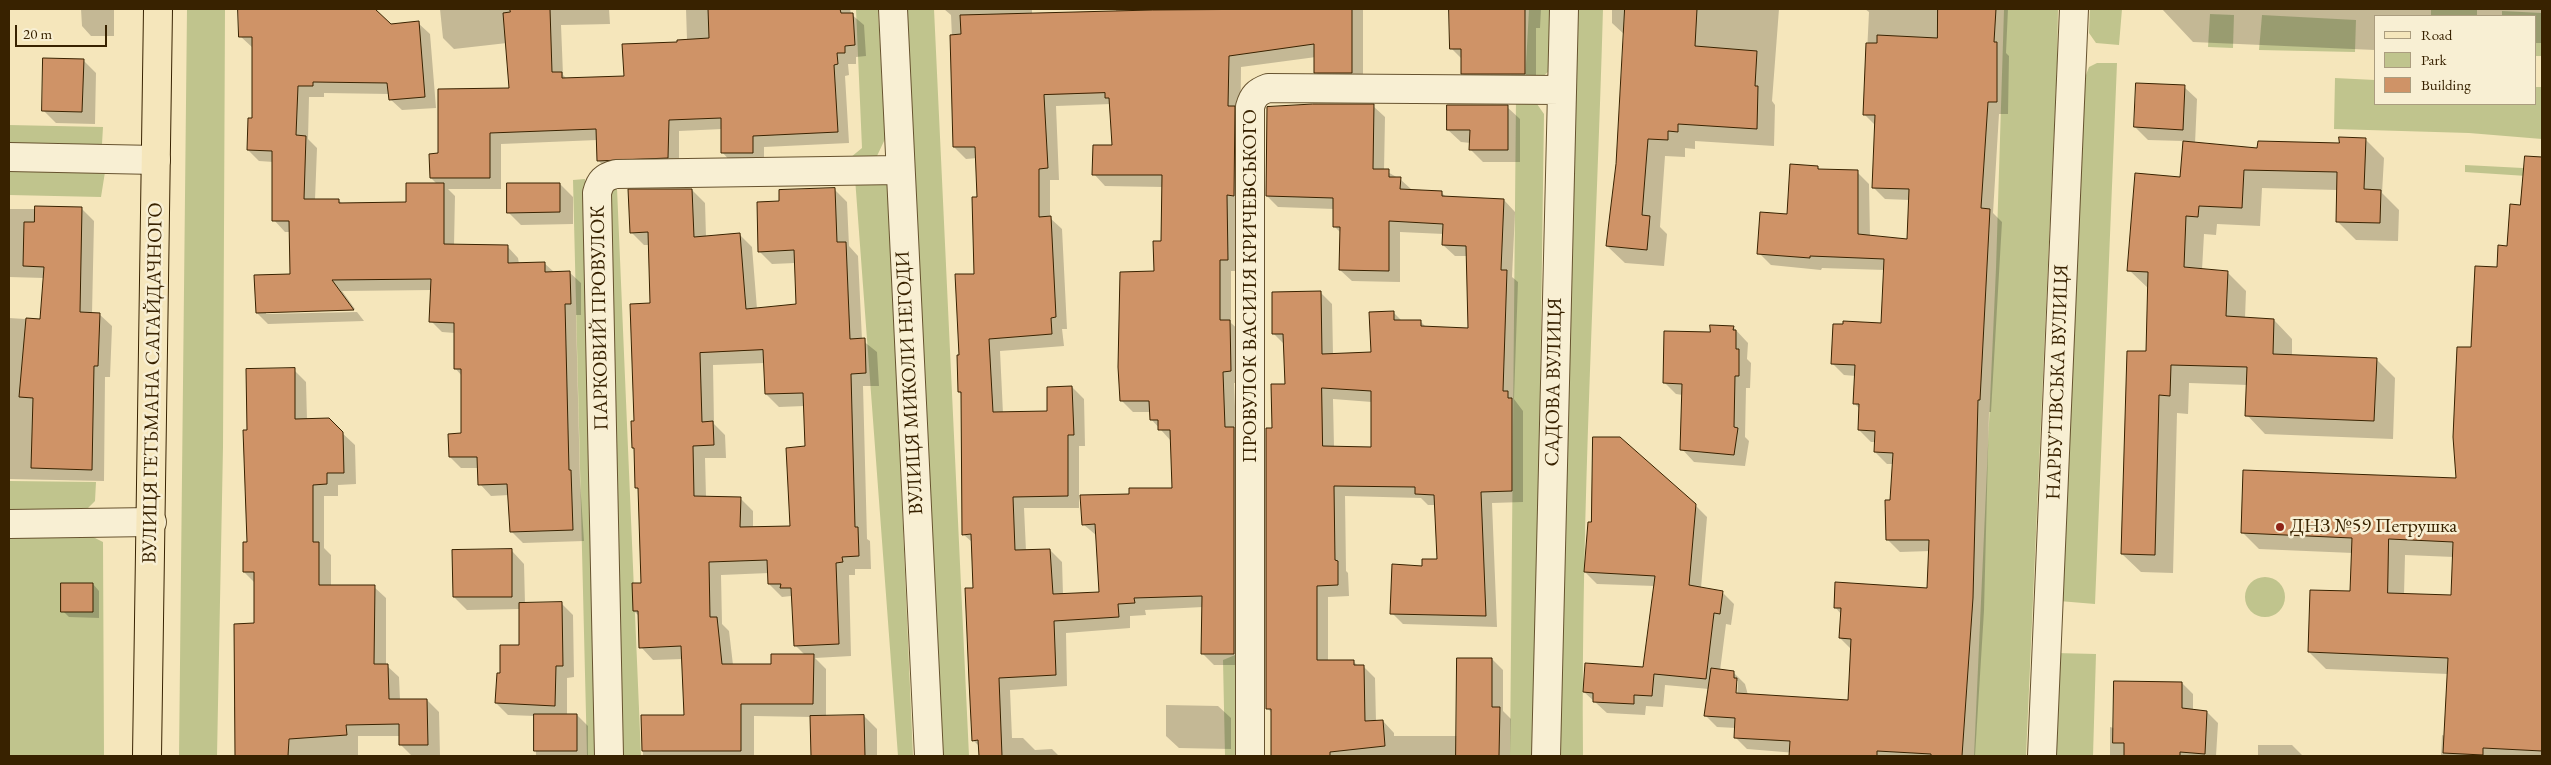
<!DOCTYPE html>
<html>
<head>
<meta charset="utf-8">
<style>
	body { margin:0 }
	#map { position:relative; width:2551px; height:765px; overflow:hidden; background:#f5e6bb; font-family:"EB Garamond",serif }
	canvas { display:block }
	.frame { position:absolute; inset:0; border:10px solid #382200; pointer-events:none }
	.legend { position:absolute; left:2374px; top:15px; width:162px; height:90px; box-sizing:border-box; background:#f8efd3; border:1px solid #ab9d7f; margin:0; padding:6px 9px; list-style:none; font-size:15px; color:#382200 }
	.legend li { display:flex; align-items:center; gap:10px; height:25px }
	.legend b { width:25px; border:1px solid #ab9d7f }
	.scale { position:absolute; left:15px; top:25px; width:92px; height:22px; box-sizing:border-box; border:2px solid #382200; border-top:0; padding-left:6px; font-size:15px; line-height:18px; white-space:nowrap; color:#382200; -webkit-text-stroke:4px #f8efd3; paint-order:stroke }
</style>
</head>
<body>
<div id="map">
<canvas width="2551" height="765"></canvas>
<div class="frame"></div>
<ul class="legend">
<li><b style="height:6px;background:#f5e6bb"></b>Road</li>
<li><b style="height:14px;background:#c0c48d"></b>Park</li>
<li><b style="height:14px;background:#cf9367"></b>Building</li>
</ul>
<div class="scale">20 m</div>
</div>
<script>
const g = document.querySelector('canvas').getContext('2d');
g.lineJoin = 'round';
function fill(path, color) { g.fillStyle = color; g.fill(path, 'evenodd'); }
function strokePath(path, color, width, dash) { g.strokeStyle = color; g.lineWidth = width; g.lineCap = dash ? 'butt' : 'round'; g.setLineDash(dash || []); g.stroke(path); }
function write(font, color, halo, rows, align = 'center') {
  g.font = font + ' "EB Garamond",serif'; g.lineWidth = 5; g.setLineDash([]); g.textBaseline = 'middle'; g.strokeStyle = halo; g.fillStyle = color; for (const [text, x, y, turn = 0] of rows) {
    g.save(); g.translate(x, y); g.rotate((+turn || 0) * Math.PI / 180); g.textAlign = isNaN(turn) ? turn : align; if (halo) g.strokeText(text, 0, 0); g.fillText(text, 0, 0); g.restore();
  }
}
const green = new Path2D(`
	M187,9H225L223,447L217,756H179Z
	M856,9H878L885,139L877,156L857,165L845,162L862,148Z
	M905,9H934L969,756H939Z
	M1529,9H1551L1549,71L1538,81L1525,82Z
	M1577,9H1603C1596,258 1581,507 1583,756H1557Z
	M2004,9H2058L2057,63L2026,756H1974L1996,268Z
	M2090,9H2122L2119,45L2096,43L2089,33Z
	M2431,9L2477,10V16H2431Z
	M2502,11L2542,13V56H2535V16H2502Z
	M2210,14L2234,15L2233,48L2208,47Z
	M2262,15L2356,20L2355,52L2259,50Z
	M2097,63H2117L2095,604L2059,601L2083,83L2089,67Z
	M2335,78L2375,80V104H2535V87H2542V139L2469,133L2334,129Z
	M1516,97L1537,104L1544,114L1535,756H1510Z
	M9,125L103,127L102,144H9Z
	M2465,165L2542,169V177L2465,172Z
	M9,168L105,172L101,197L9,195Z
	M855,178L888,183L913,756H898Z
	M585,179L600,756H587L573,180Z
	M617,188L641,756H620L608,190Z
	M9,481L96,482L95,501L86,510L9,511Z
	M9,535H89L103,542L104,756H9Z
	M2245 597a20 20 0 1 1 40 0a20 20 0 1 1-40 0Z
	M1240,653L1241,756H1225L1223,660Z
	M2055,653L2096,654L2093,756H2052Z`);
const shadow = new Path2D(`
	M81,9H114V36H91L82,26Z
	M240,9H374L390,25L418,23L430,34L436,108L402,110L390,99V94L324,93V97H309L308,139L317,148L315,200H338L343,204H407L438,185L431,178L440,155L510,89L507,43L454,49L443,38L440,9H609L610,24L561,25L563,75L567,79L625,77L687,40L686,9H850L851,14L864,25L866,56L856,57V64H848L849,75L845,76L849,143L764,147V164H733L722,152V129L679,131V169L609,172L598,160L597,140L501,144V189H448L455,196L454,246H507L518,258L519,264L544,263L554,272H569L581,283V315H576L580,481L584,541L523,543L511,531L509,495L491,496L480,484L479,468H461L450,457L462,435V376L455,368V333L442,332L431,321L432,290L342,291L355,309L266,312V314L357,312L364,321L268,324L257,313L291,276L290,232H285L274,220V162L259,161L248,150L253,120V48L240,36Z
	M944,9H1032V16L1116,13V9H1181V11L1363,9V84H1327L1316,72V57L1241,67L1239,271H1231V323L1242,333V383H1234L1236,430L1246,440V665H1214L1202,653L1203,607L1145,610L1146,615L1130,616V628L1066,633L1067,686L1010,690L1012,738H1023L1035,750L1052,749L1059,756H981L980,747L973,740V543L963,534L962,395L959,392L960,356L975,275L979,198L977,158L966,159L954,147L955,106L951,15ZM1111,104L1113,146L1094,174L1105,186L1163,187L1162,242L1121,400L1133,412H1151V419L1172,442L1173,489L1131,495L1083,524L1097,536L1101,593L1063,595L1062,562L1050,550L1026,551L1024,508H1079V446H1085L1084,399L1072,387L1048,413L1003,414L1000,351L1064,346L1062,329H1067L1062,229L1050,218V180H1059L1056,106Z
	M1449,9H1541L1540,28H1536V85H1474L1462,73V59L1451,48Z
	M1612,9H1779L1772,101L1775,105L1774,146L1695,141V149L1685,148V157L1665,156L1660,227L1667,234L1664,266L1625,263L1607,246L1617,164L1625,35L1612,23Z
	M1865,9H2008L2006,53L2009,56L2008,114H1999L1993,213L2002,222L1991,412H1989L1984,611L1975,756H1833L1747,749L1735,737L1736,728L1717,727L1705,715L1709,689L1665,685L1663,707L1646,706L1645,715L1607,713L1584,692L1644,668L1655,586L1597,584L1585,572L1695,505L1707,517L1701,588L1722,592L1734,604L1731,625L1726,624L1720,671L1733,672L1745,684L1748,695L1849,701L1852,650L1840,638L1841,614L1835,607L1929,590L1930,551L1900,552L1888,540L1893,464H1887L1875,452V442H1871L1859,430L1860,409L1854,403L1856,376L1844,375L1832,363L1882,325L1885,270L1822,268L1821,270L1771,265L1759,253L1788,215L1817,167L1820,170L1857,172L1869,184L1870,237L1908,241L1910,200L1885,199L1873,187L1876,126L1864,114L1869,12ZM1736,681H1738L1737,699H1734Z
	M2162,9H2542V43H2535V16H2375V50L2193,42Z
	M83,60L96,73L95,124L56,123L43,110Z
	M2184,87L2197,99L2195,144L2259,149L2340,144L2365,139L2384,158L2382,193L2399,210L2398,241L2356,240L2338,222V190L2262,188L2260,226L2217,224L2216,235L2204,234L2202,270L2227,272L2246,291L2245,318L2274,320L2292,339V356L2376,359L2395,378L2393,439L2265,434L2247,415L2248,385L2189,383L2188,414L2177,413L2173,573L2141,572L2122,554L2147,353L2149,289L2129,270L2181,178L2184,141L2148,140L2135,127Z
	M1373,106L1385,117L1384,170L1400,179L1412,190L1442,193L1447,198L1504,200L1515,212L1512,277L1518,282L1514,399L1523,411V502L1492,503L1497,627L1403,624L1392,613L1424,567L1438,560L1436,505H1428L1421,498L1345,496L1346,571L1348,573L1349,596L1328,597V661H1353L1359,667H1364L1375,678L1376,722L1383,721L1394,733V736H1457L1492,659L1503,670V711L1511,719L1510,756H1272L1273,714L1267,708L1273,429L1286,385L1285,345L1273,333L1320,292L1332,304L1333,355L1372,353L1393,312L1402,321H1420L1427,328L1470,329L1468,256H1455L1443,245L1444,234L1400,232V282L1352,281L1340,270L1341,233L1334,226V209L1278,207L1267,196L1269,107ZM1333,399L1372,402V448L1334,447Z
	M1507,107L1520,119V162H1483L1470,149L1471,143L1461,142L1448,130Z
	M560,184L573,197V224L521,225L508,212Z
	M834,189L847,202L849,246L858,256L862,340L877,352L879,386H863L867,539L870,541L871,569H855V575H849L851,656L815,658L826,669V717L864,716L877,729V756H815L812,754L811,717L754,716V756H643V716H685L683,659L653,660L641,647L639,616L634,611L643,584L639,490L636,487L635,450L633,448L652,305L650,245H644L631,232L692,190L705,203L706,237L739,234L752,247L757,309L797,305L795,263L772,264L759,251L781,202ZM764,363L766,394L779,407L804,406L806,447L791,527L753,528V511L740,498L706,497L705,458H726L725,435L714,424L713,365ZM769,573V584L782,597L791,596L793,599L795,645L806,656L772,665H733L729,631L722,624L721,575Z
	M2522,198L2542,199V756H2441L2442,735L2445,736L2448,674L2326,669L2309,652L2351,593L2353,553L2259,549L2242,532L2458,479L2473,349L2498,268L2509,247ZM2405,555L2454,557L2452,596L2404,595Z
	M9,209H82L94,221L92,314H99L112,326L110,377H105L104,481L9,479V318L41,320L44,278L9,277Z
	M1733,327L1748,343L1747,359L1751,363L1750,388H1746L1745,437L1749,441L1745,466L1694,462L1682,449L1683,395L1676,394L1664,382L1711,333Z
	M294,370L306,382L307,420H328L355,445L356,484L338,485V496H324V548L331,555V586L374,587L386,598V665L399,677L400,700H427L439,712L440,756H412L400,744V736H358V756H237L234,707H236L255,624V583L244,572L248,543V431Z
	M512,551L524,564L525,604L561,603L573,615L574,677L567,678V715H577L588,726V756H536L535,716L508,715L496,703L502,674L521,646L520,609L467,610L454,597Z
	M93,584L99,591V618L69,617L63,611Z
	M2182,683L2193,694V711L2207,712L2218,723L2216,756H2110V727L2114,728Z
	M1166,705L1218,706L1231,718V749L1179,748L1166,736Z
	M2258,745H2292L2303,756H2258Z`);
const building = new Path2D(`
	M238,9H375L391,24L419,21L425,97L389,100L387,83L313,82V86H298L296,135L306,136L304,199H339V203L406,202V183H444V244L508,245V263L545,262V272L570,271L571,304H565L569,470H571L573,530L510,532L507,484L478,485L477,457H449L448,434L461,433V369H454V323L429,322L431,279L332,280L354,310L256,313L254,275L290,274L289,221H272V151L247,150L248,118H252V37H239Z
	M510,9H550L552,72H562V78L624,76L622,44L677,42V40L709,38L708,9H840L841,13H853L855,45L845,46V53H837L838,64L834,65L838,132L753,136V153H721V118L669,120L668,158L597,161L596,129L490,133V178H430L429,154L438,153V89L509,88L503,13L510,12Z
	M1352,9V73H1314V44L1229,56L1228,106H1235L1234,196L1227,195L1228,260H1220V320H1230L1231,371L1223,372L1225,427H1234V654H1201L1202,596L1134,598L1135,603L1118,604L1119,617L1054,621L1056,675L999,678L1002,756H979L978,740L972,741L969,681L965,588H973L971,534L962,535L961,392H958L957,355H959L955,274H974L972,197H977L975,147H953L950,35L961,34L960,15L1152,10ZM1105,93V98H1109L1112,145H1093L1092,175H1162L1161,241H1153L1154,271L1120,272L1118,367L1120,401H1149L1150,420H1158V430H1170L1172,488H1129V494L1080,495L1082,525L1095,524L1099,592L1053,594L1050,549L1015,550L1013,497L1068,496V435H1074L1072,386L1047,387V411L993,412L989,339L1052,334L1051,318L1056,317L1051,216L1039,217V169L1048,168L1044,95Z
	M1449,9H1525V74H1461V49H1450Z
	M1625,9H1697L1695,46L1757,51L1755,86H1758L1757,129L1678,124V132L1668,131V140L1648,139L1642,215L1650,216L1647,250L1606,246L1616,164Z
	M1938,9H1996L1994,42H1997V102H1988L1981,208L1990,209L1980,400H1978L1973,598L1962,756H1931V754L1877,751V756H1789L1790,741L1734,738L1735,718L1704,716L1711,668L1734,671V678H1737L1736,693L1848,700L1851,639L1839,638L1841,608H1834L1835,582L1927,588L1929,540H1886L1885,500H1890L1893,453L1874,452L1875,431L1858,430L1859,404H1853L1855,365L1831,364L1833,324H1843V321L1881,323L1884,259L1810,256V258L1757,254L1760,212L1787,214L1790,164L1818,166V169L1858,170V234L1907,239L1909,189L1872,188L1875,115H1863L1866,43H1877V35L1937,38Z
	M43,58L84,59L82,112L42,111Z
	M2136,83L2185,85L2183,130L2134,127Z
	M1313,104H1374L1373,169H1389V177H1401L1400,189L1442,191V196L1504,199L1501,270H1507L1503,391H1508V398H1512V491L1481,492L1486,616L1390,614L1392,564L1422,566V559H1437L1434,495L1415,494V487L1334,486L1335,560L1338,561V585L1317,586V660H1354V665H1364L1365,721L1383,720L1385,746L1330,752V756H1271V709H1266V428H1272L1271,384H1285L1283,334H1272V292L1321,291L1322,354L1371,352L1369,312L1394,311V320H1421V326L1468,328L1466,246L1442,245L1443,224L1389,221V271L1339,270L1340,227H1333V198L1266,196L1267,107ZM1322,388L1371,391V447L1323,446Z
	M1447,105H1508V150H1469L1470,130H1447Z
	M2339,137L2366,138L2364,189L2381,190L2380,223L2336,222L2337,172L2244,170L2242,208L2199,206L2198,217L2186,216L2184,267L2228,271L2226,316L2274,319L2273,354L2377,358L2374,421L2245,416L2247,367L2171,365L2170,396L2159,395L2155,555L2121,554L2127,351H2146L2148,272L2127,271L2135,173L2180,177L2183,141L2257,148L2258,141L2339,143Z
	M2525,156L2542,157V751L2483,748V755L2443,753L2448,658L2308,652L2310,590L2350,591L2352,538L2241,533L2243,470L2456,478L2453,437L2457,347H2471L2475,266L2497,267L2498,245L2507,246L2510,204L2520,205ZM2389,539L2453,542L2451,595L2388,593Z
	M507,183H560V212L507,213Z
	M835,188L837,242H846L850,339L865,338L866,373L851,374L855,527H858L859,556L842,557L843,562L836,563L839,644L794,646L791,588H780L781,584H768L767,560L709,562L710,617H717L722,664H771V654H814L813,704H741V751H642L641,715H684L681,646L639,648L638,611H633L632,583H641L638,488H635L634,448H632L631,421H634L630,304L650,303L648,232L630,233L628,189H692L694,237L740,233L746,309L796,304L794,250L758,252L757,202L779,201V190ZM763,350L765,394L803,393L805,446L786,448L790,526L740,527L741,497L694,496L693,446L714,445L713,421L702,422L700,353Z
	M35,206L82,207L80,312L100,313L98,366H94L92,470L31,468L33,398L19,397L26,318L40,319L44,267L23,266L24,222H34Z
	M1710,325L1734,326L1733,330H1736V349H1739V376H1735L1734,427L1738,428L1734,455L1680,450L1682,384L1663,383L1664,331L1710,332Z
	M295,368V419L329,418L343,432L344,473H327V484L313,485V542H319V585H375L374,664H388L389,699H427L428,745H399V724L346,725L347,735L289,739L288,756H235L234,624L254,623V572H243V542H247L243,430H247L246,369Z
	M1593,437H1620L1696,504L1689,585L1723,591L1720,614L1714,613L1706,679L1654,674L1652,696L1634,695V704L1593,702V693L1583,692L1585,663L1643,667L1655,576L1584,572L1588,522H1591Z
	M512,549V597H453L452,550Z
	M61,583H93V612H61Z
	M562,602L563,666H556L555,706L495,703L497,673H500V645H519V603Z
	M1457,658H1492V707H1500L1499,756H1456Z
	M2114,681L2182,682V708L2207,711L2205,754L2180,752V756H2124V743H2113Z
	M534,714H577V751H534Z
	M864,715L865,756H811L810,716Z`);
const minor = new Path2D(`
	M893,9L929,756
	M9,157L156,160
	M9,524L152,522
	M609,756L597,193C600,181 604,177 616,174L900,170
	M1250,756V107C1253,96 1257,92 1268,88L1561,90
	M1546,756L1564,9
	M2042,756L2074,9`);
const major = new Path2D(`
	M147,756L158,9`);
const markers = [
	[2280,527,5,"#8f2418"]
];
const streetNames = [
	["ПРОВУЛОК ВАСИЛЯ КРИЧЕВСЬКОГО",1251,286,-90],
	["ПАРКОВИЙ ПРОВУЛОК",600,318,-91],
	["САДОВА ВУЛИЦЯ",1554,382,-89],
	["НАРБУТІВСЬКА ВУЛИЦЯ",2058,382,-88],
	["ВУЛИЦЯ ГЕТЬМАНА САГАЙДАЧНОГО",153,383,-89],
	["ВУЛИЦЯ МИКОЛИ НЕГОДИ",910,383,-93]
];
const poiNames = [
	["ДНЗ №59 Петрушка",2290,527]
];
fill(green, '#c0c48d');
fill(shadow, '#0003');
fill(building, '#cf9367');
strokePath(building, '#382200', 1);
strokePath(minor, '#67532f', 30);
strokePath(major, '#382200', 30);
strokePath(minor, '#f8efd3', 28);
strokePath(major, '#f5e6bb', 28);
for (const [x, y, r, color] of markers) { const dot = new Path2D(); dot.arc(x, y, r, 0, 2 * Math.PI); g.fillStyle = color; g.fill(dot); strokePath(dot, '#f8efd3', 2); }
write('20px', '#382200', '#f8efd3', streetNames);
write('20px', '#382200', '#f8efd3', poiNames, 'left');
</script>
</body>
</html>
